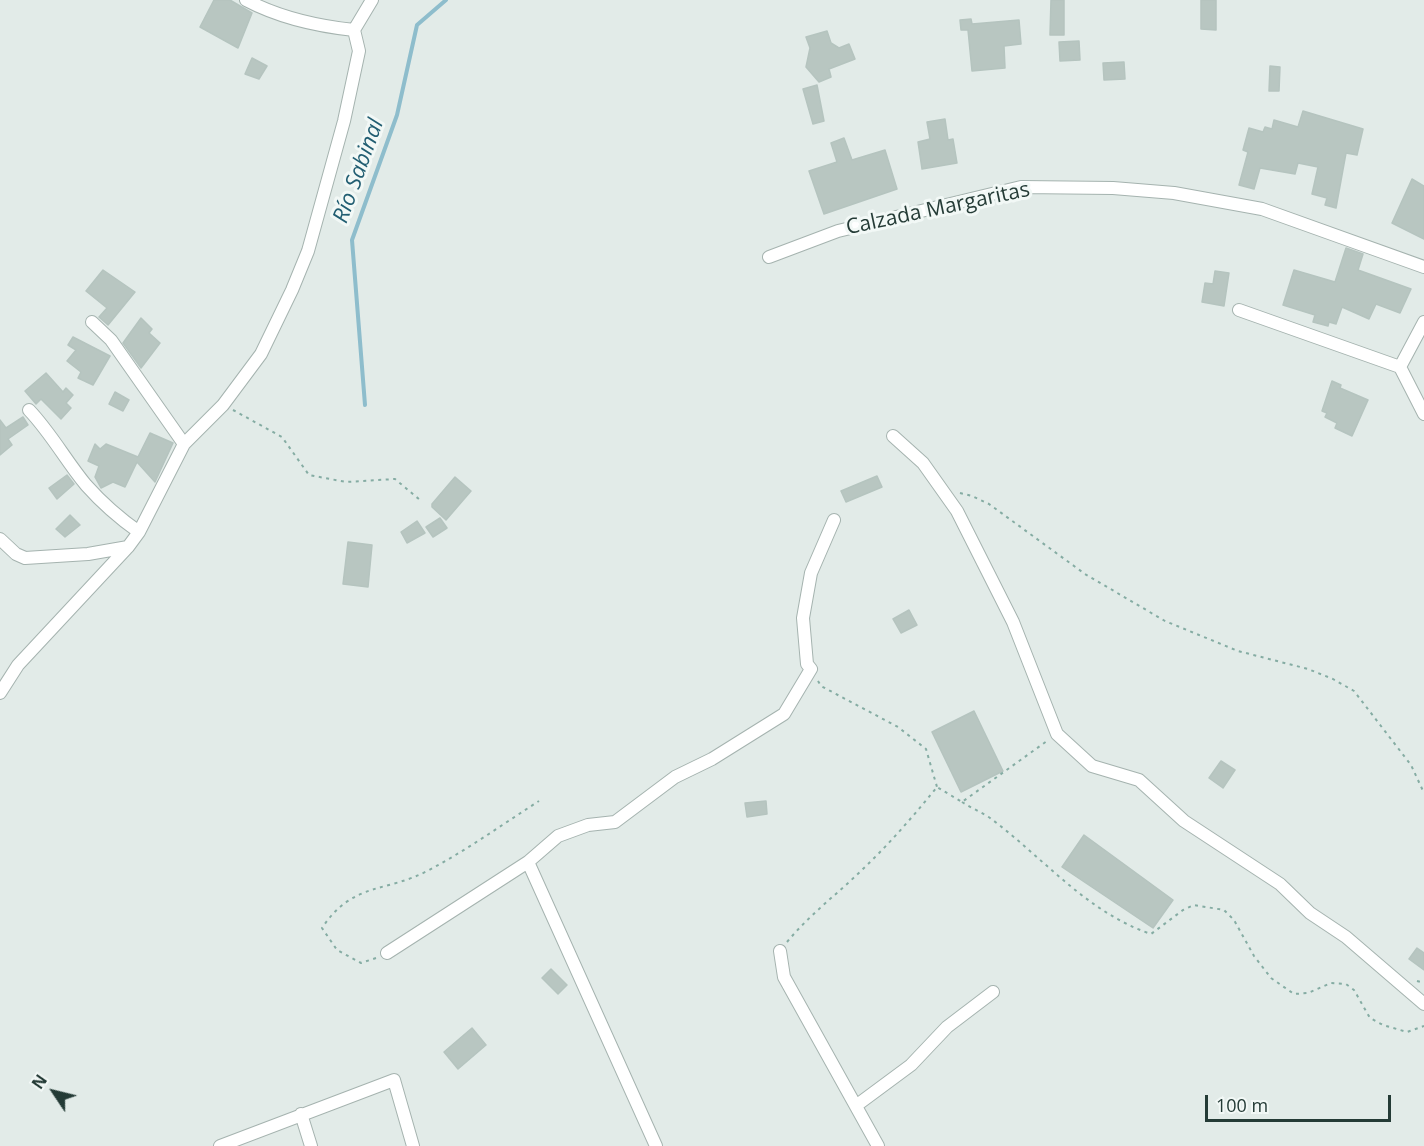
<!DOCTYPE html>
<html>
<head>
<meta charset="utf-8">
<style>
	body { margin:0 }
	#map { position:relative; width:1424px; height:1146px; overflow:hidden; background:#e2ebe8; font-family:"Open Sans",sans-serif }
	canvas { display:block }
	.north { position:absolute; left:24px; top:1062px; width:60px; height:60px; -webkit-text-stroke:4px #f2f8f6; paint-order:stroke; rotate:305deg; font-size:16px; font-weight:700; line-height:24px; text-align:center; color:#243b36 }
	.north::after { content:''; display:block; margin:auto; width:21px; height:27px; background:#243b36; clip-path:polygon(50% 0,100% 100%,50% 72%,0 100%) }
	.scale { position:absolute; left:1205px; top:1095px; width:186px; height:27px; box-sizing:border-box; border:3px solid #243b36; border-top:0; padding-left:8px; font-size:18px; line-height:21px; white-space:nowrap; color:#243b36; -webkit-text-stroke:4px #f2f8f6; paint-order:stroke }
</style>
</head>
<body>
<div id="map">
<canvas width="1424" height="1146"></canvas>
<div class="north">N</div>
<div class="scale">100 m</div>
</div>
<script>
const g = document.querySelector('canvas').getContext('2d');
g.lineJoin = 'round';
function strokePath(path, color, width, dash) { g.strokeStyle = color; g.lineWidth = width; g.lineCap = dash ? 'butt' : 'round'; g.setLineDash(dash || []); g.stroke(path); }
function fill(path, color) { g.fillStyle = color; g.fill(path, 'evenodd'); }
function write(font, color, halo, rows, align = 'center') {
  g.font = font + ' "Open Sans",sans-serif'; g.lineWidth = 6; g.setLineDash([]); g.textBaseline = 'middle'; g.strokeStyle = halo; g.fillStyle = color; for (const [text, x, y, turn = 0] of rows) {
    g.save(); g.translate(x, y); g.rotate((+turn || 0) * Math.PI / 180); g.textAlign = isNaN(turn) ? turn : align; if (halo) g.strokeText(text, 0, 0); g.fillText(text, 0, 0); g.restore();
  }
}
const stream = new Path2D(`
	M365,405L352,240L397,115L417,25L446,0`);
const building = new Path2D(`
	M214,0H230L252,13L238,48L200,27Z
	M1051,0H1064V35H1050Z
	M1201,0H1216V30L1201,29Z
	M971,19L972,24L1019,20L1021,44L1004,46L1005,68L972,71L968,30H961L960,20Z
	M827,31L831,43L839,48L849,44L855,59L829,69L831,77L819,82L806,67L810,48L806,37Z
	M1079,41L1080,60L1060,61L1059,42Z
	M252,58L267,66L259,79L245,74Z
	M1124,62L1125,79L1104,80L1103,63Z
	M1270,66L1280,67L1279,91H1269Z
	M817,85L824,121L813,124L803,89Z
	M1303,111L1363,129L1357,155L1346,153L1336,208L1325,205L1327,198L1312,194L1318,167L1298,163L1295,174L1260,168L1254,189L1239,185L1248,152L1243,150L1249,128L1263,132L1265,127L1272,129L1274,120L1298,127Z
	M945,119L948,140L953,139L957,163L922,169L918,142L930,139L927,122Z
	M844,138L852,160L885,150L897,189L824,214L809,171L837,162L831,143Z
	M1412,179L1424,186V239L1392,223Z
	M1346,248L1363,254L1358,270L1411,289L1400,313L1376,304L1369,319L1342,307L1336,324L1329,322L1328,326L1313,322L1315,315L1283,305L1294,270L1335,282Z
	M103,270L135,292L108,325L99,317L107,308L86,291Z
	M1215,271L1229,273L1224,306L1202,302L1205,283L1213,284Z
	M141,318L152,329L149,333L160,343L141,368L123,343Z
	M73,337L110,356L93,385L78,378L81,372L67,361L76,350L68,345Z
	M46,373L63,392L66,388L73,395L66,403L71,408L61,419L41,399L36,404L25,391Z
	M1332,381L1341,385L1340,388L1368,400L1352,436L1335,428L1337,423L1325,417L1327,413L1322,411Z
	M115,392L129,400L123,411L109,404Z
	M23,417L28,425L8,439L12,445L0,455V420L6,428Z
	M150,433L173,443L155,482L137,462L125,487L113,482L101,488L95,477L99,466L88,461L95,444L100,449L106,444L138,457Z
	M67,475L74,484L57,499L49,488Z
	M877,476L882,487L846,502L841,491Z
	M455,477L471,491L446,520L432,507V504Z
	M70,515L80,525L65,537L56,529Z
	M440,518L447,528L433,537L426,527Z
	M417,521L425,533L407,543L401,532Z
	M348,542L372,545L368,587L343,584Z
	M909,610L917,625L901,633L893,619Z
	M974,711L1003,771L961,792L932,732Z
	M1221,761L1235,770L1223,788L1209,778Z
	M766,801L767,814L747,817L745,803Z
	M1084,835L1173,900L1153,928L1062,867Z
	M1417,948L1424,953V970L1409,959Z
	M551,969L567,985L558,994L542,978Z
	M472,1028L486,1045L458,1069L444,1052Z`);
const path = new Path2D(`
	M233,410L282,437L309,475L346,482L395,479L420,500
	M960,493L972,496L989,504L1085,574L1165,621L1238,651L1308,669L1333,679L1354,691L1411,765L1424,793
	M818,681L821,686L898,727L926,749L937,787
	M962,802C971,808 981,812 990,818C1044,858 1086,912 1151,934L1183,910L1194,905L1224,910L1234,920L1254,956L1271,978L1294,994L1308,993L1331,983L1346,984L1354,990L1370,1018L1383,1025L1407,1032L1424,1026
	M787,942C811,913 840,892 866,866C892,841 915,814 937,787L962,802L1047,741
	M376,958L361,963L337,950L322,928C353,881 387,893 429,870C467,850 503,824 539,801
	M1417,981L1424,983`);
const minor = new Path2D(`
	M246,0C280,18 316,26 354,30
	M769,257L838,231L1021,187L1113,188L1174,193L1262,209L1424,267
	M1239,310L1400,367L1424,414
	M92,322L111,340L184,444
	M1400,367L1424,322
	M29,410C51,433 66,461 86,485C102,503 119,518 139,532
	M893,436L923,463L957,511L1013,622L1057,734L1092,766L1139,780L1184,821L1280,884L1310,913L1346,937L1424,1004
	M0,539L16,554L25,558L88,554L128,547
	M0,693L18,665L128,547L139,532L184,444L223,405L261,354L292,290L308,251L344,121L359,51L354,30L372,0
	M528,862L656,1146
	M780,951L784,977L878,1146
	M387,953L528,862L558,836L588,825L615,822L675,777L712,759L784,714L811,669L807,664L803,618L811,573L834,520
	M857,1105L911,1065L947,1027L993,992
	M301,1114L311,1146
	M220,1146L394,1080L413,1146`);
const streetNames = [
	["Calzada Margaritas",938,209,-12]
];
const waterNames = [
	["Río Sabinal",359,171,-70]
];
strokePath(stream, '#8ebdcc', 4);
fill(building, '#b8c6c1');
strokePath(building, '#b5c4bf', 1.5);
strokePath(minor, '#a5b3af', 14);
strokePath(path, '#85aca3', 2, [3, 4.5]);
strokePath(minor, '#fff', 12);
write('21px', '#243b36', '#f2f8f6', streetNames);
write('italic 22px', '#225e72', '#f2f8f6', waterNames);
</script>
</body>
</html>
